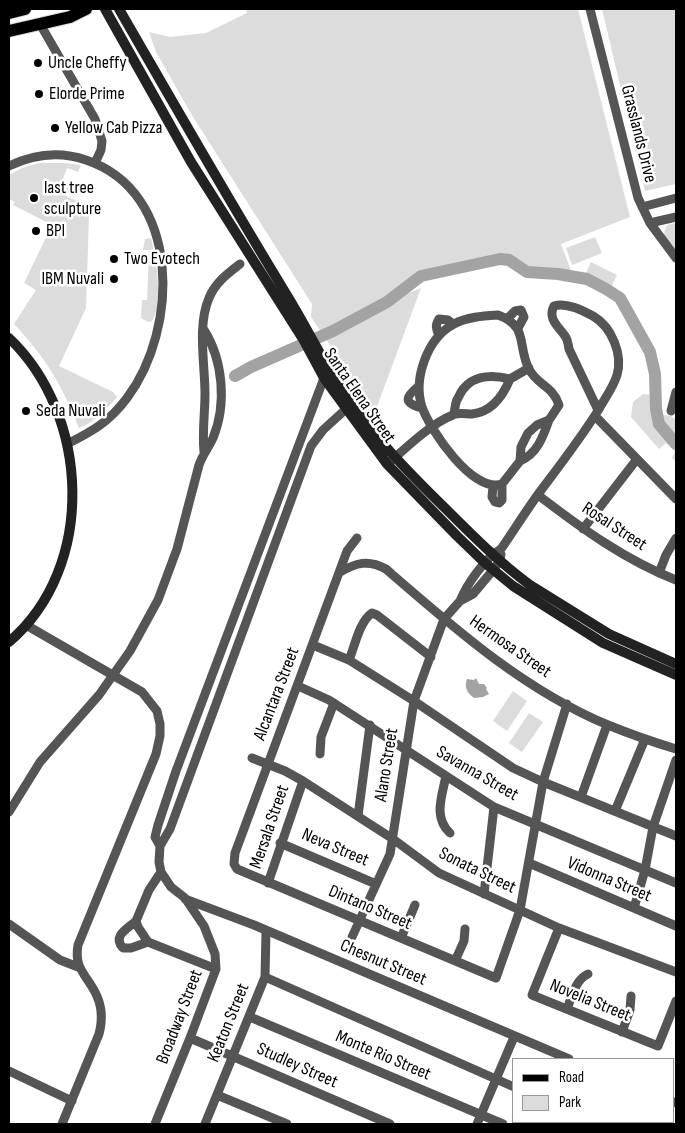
<!DOCTYPE html>
<html>
<head>
<meta charset="utf-8">
<style>
	body { margin:0 }
	#map { position:relative; width:685px; height:1133px; overflow:hidden; background:#fff; font-family:"Sofia Sans Condensed",sans-serif }
	canvas { display:block }
	.frame { position:absolute; inset:0; border:10px solid #000; pointer-events:none }
	.legend { position:absolute; left:512px; top:1058px; width:162px; height:65px; box-sizing:border-box; background:#fff; border:1px solid #999; margin:0; padding:6px 9px; list-style:none; font-size:15px; color:#000 }
	.legend li { display:flex; align-items:center; gap:10px; height:25px }
	.legend b { width:25px; border:1px solid #999 }
</style>
</head>
<body>
<div id="map">
<canvas width="685" height="1133"></canvas>
<div class="frame"></div>
<ul class="legend">
<li><b style="height:6px;background:#000"></b>Road</li>
<li><b style="height:14px;background:#dcdcdc"></b>Park</li>
</ul>
</div>
<script>
const g = document.querySelector('canvas').getContext('2d');
g.lineJoin = 'round';
function fill(path, color) { g.fillStyle = color; g.fill(path, 'evenodd'); }
function strokePath(path, color, width, dash) { g.strokeStyle = color; g.lineWidth = width; g.lineCap = dash ? 'butt' : 'round'; g.setLineDash(dash || []); g.stroke(path); }
function write(font, color, halo, rows, align = 'center') {
  g.font = font + ' "Sofia Sans Condensed",sans-serif'; g.lineWidth = 5; g.setLineDash([]); g.textBaseline = 'middle'; g.strokeStyle = halo; g.fillStyle = color; for (const [text, x, y, turn = 0] of rows) {
    g.save(); g.translate(x, y); g.rotate((+turn || 0) * Math.PI / 180); g.textAlign = isNaN(turn) ? turn : align; if (halo) g.strokeText(text, 0, 0); g.fillText(text, 0, 0); g.restore();
  }
}
const green = new Path2D(`
	M246,9H578L630,217L561,244L572,273L527,267L509,260L500,259L421,276L389,301L421,288L375,412L311,317L312,304L193,117L156,52L149,32L170,37L206,33L247,13Z
	M602,9H676V184L645,191Z
	M39,163H65L81,165L78,172L67,168L61,184L69,188L66,196L98,211L89,216L86,308L59,366L113,392L117,397C106,410 95,422 79,428C62,385 46,358 14,324L36,290L24,283L52,225L13,205L15,202L9,199V175L22,168Z
	M676,223V251L664,235L665,229L667,225Z
	M595,237L602,253L572,265L566,248Z
	M151,238C156,258 164,304 152,321L148,322L141,318L142,300H147L149,250H143L145,239Z
	M591,262L617,275L611,287L585,275Z
	M643,394L652,395L662,415L671,416L676,420V462L672,458L675,451L666,443L659,449L631,417L633,402Z
	M513,691L527,701L507,731L493,721Z
	M529,713L543,722L522,752L509,743Z`);
const water = new Path2D(`
	M476,678L479,684H484L487,688L486,689L489,694L483,697L474,698C467,693 464,687 467,679L474,680Z`);
const river = new Path2D(`
	M235,376L251,367L333,331L387,302L421,276L500,259L509,260L527,272L558,274L587,279L606,289L620,298L650,352L655,374L656,409L659,424L676,444`);
const street = new Path2D(`
	M590,9L638,198L650,223L676,258
	M40,24L95,119L102,141L101,150L95,163
	M9,166C34,154 60,151 86,160C182,192 179,329 127,398C109,422 93,431 67,444
	M642,207L676,198
	M650,223L676,217
	M498,315C529,326 517,346 529,369C537,385 553,386 559,405L549,420L537,425L528,433L521,447L520,461L502,484C473,494 430,430 422,407C413,379 427,338 454,324C467,317 483,316 498,315Z
	M508,318L515,311L521,310L524,317L518,328
	M439,335C436,329 435,325 439,319L448,320L453,324
	M510,379L529,368
	M419,386C405,397 403,403 422,408
	M671,411L676,392
	M595,416L676,499
	M204,452C202,433 205,413 205,394C205,364 197,326 209,298C215,283 227,274 240,264
	M391,461C408,446 432,423 453,415C458,412 466,414 472,414C492,412 503,396 510,379C489,374 468,375 458,398C455,402 455,409 454,414
	M520,461C537,454 543,437 549,420
	M493,486L492,497L495,502L499,503L502,500V484
	M538,495C581,528 625,560 676,580
	M583,529L637,459
	M357,538L347,551L235,853L234,864L237,869L496,978L520,910L543,782L567,704
	M340,572C356,563 368,559 386,569C454,628 524,690 608,725C630,734 653,742 676,749
	M659,573L666,555L676,538
	M460,601C467,584 485,558 501,549C514,530 526,511 539,493C560,465 581,438 599,409C605,398 613,388 617,375C623,355 612,327 593,316C582,310 566,302 554,306C547,319 559,327 565,336C568,340 568,344 569,349L598,410
	M26,625L142,692L157,711L160,724V736L156,754L78,945C74,968 85,973 95,992C102,1005 103,1019 99,1034L62,1124
	M313,645L349,660L414,701L513,768L543,782L676,836
	M349,660C355,646 359,622 372,613L377,615L431,657
	M298,686L329,700L494,807L676,883
	M320,754L321,737L334,703
	M252,758L285,771L303,781L393,839L439,873L559,928L676,972
	M446,776C442,796 433,818 450,833
	M581,797L607,725
	M615,811L645,739
	M9,812L40,762L99,695L130,651L141,631L158,600L177,549L199,465C203,454 209,447 213,438C227,404 223,360 204,330
	M358,816L370,725
	M280,843L376,884
	M160,846L155,837L158,825L176,771L324,378
	M529,863L676,926
	M161,872L149,890L136,921L138,927L148,942L216,969
	M268,883L303,781
	M484,894L494,807
	M185,899L254,925L569,1059
	M634,908L645,870L653,827L676,760
	M136,921C127,929 112,936 123,948H131L148,942
	M9,924L60,960L78,967
	M559,928L532,995L658,1046L676,1001
	M352,937L390,854L414,701L444,619L460,601L473,594L494,569L500,560L501,554
	M401,938L415,905
	M455,961L464,941L465,929
	M265,977L514,1087
	M567,1009C572,997 575,980 588,974
	M250,1017L503,1124
	M622,1032L630,1010L631,996
	M190,1038L390,1124
	M9,1071L72,1101
	M217,1095L287,1124
	M674,1102L676,1103
	M603,1122L609,1124
	M155,1124L190,1038L216,969L215,954L204,926L185,898L171,887L161,872L159,862L160,846L170,829L311,446L323,430L346,409
	M205,1124L265,977L266,931
	M477,1124L514,1037`);
const secondary = new Path2D(`
	M105,9L191,162L303,339L324,378L387,464L457,536L485,563L513,586L603,643L676,675
	M119,9C174,104 228,199 285,292C305,324 321,358 342,390C372,435 408,472 446,509C473,536 500,563 530,585L609,634L676,664
	M9,338C90,415 97,567 9,642`);
const primary = new Path2D(`
	M9,13L25,9
	M9,31L70,17L86,9`);
const markers = [
	[38,63,5,"#000"],
	[39,94,5,"#000"],
	[55,128,5,"#000"],
	[34,198,5,"#000"],
	[36,231,5,"#000"],
	[114,259,5,"#000"],
	[114,279,5,"#000"],
	[26,411,5,"#000"]
];
const poiNames = [
	["Uncle Cheffy",48,63],
	["Elorde Prime",49,94],
	["Yellow Cab Pizza",65,128],
	["last tree",44,188],
	["sculpture",44,209],
	["BPI",46,231],
	["Two Evotech",124,259],
	["IBM Nuvali",104,279,"right"],
	["Seda Nuvali",36,411]
];
const streetNames = [
	["Grasslands Drive",638,134,76],
	["Santa Elena Street",359,396,55],
	["Rosal Street",614,527,33],
	["Hermosa Street",510,647,35],
	["Alcantara Street",277,694,-69],
	["Alano Street",387,765,-81],
	["Savanna Street",477,774,30],
	["Mersala Street",270,827,-71],
	["Neva Street",335,848,23],
	["Sonata Street",477,871,26],
	["Vidonna Street",609,880,23],
	["Dintano Street",370,908,23],
	["Chesnut Street",383,963,23],
	["Novelia Street",590,1001,22],
	["Broadway Street",180,1017,-69],
	["Keaton Street",229,1023,-68],
	["Monte Rio Street",383,1056,23],
	["Studley Street",297,1066,24]
];
fill(green, '#dcdcdc');
fill(water, '#a3a3a3');
strokePath(river, '#a3a3a3', 12);
strokePath(primary, '#dbdbdb', 14);
strokePath(street, '#555', 9);
strokePath(secondary, '#222', 10);
strokePath(primary, '#000', 12);
for (const [x, y, r, color] of markers) { const dot = new Path2D(); dot.arc(x, y, r, 0, 2 * Math.PI); g.fillStyle = color; g.fill(dot); strokePath(dot, '#fff', 2); }
write('18px', '#000', '#fff', poiNames, 'left');
write('18px', '#000', '#fff', streetNames);
</script>
</body>
</html>
